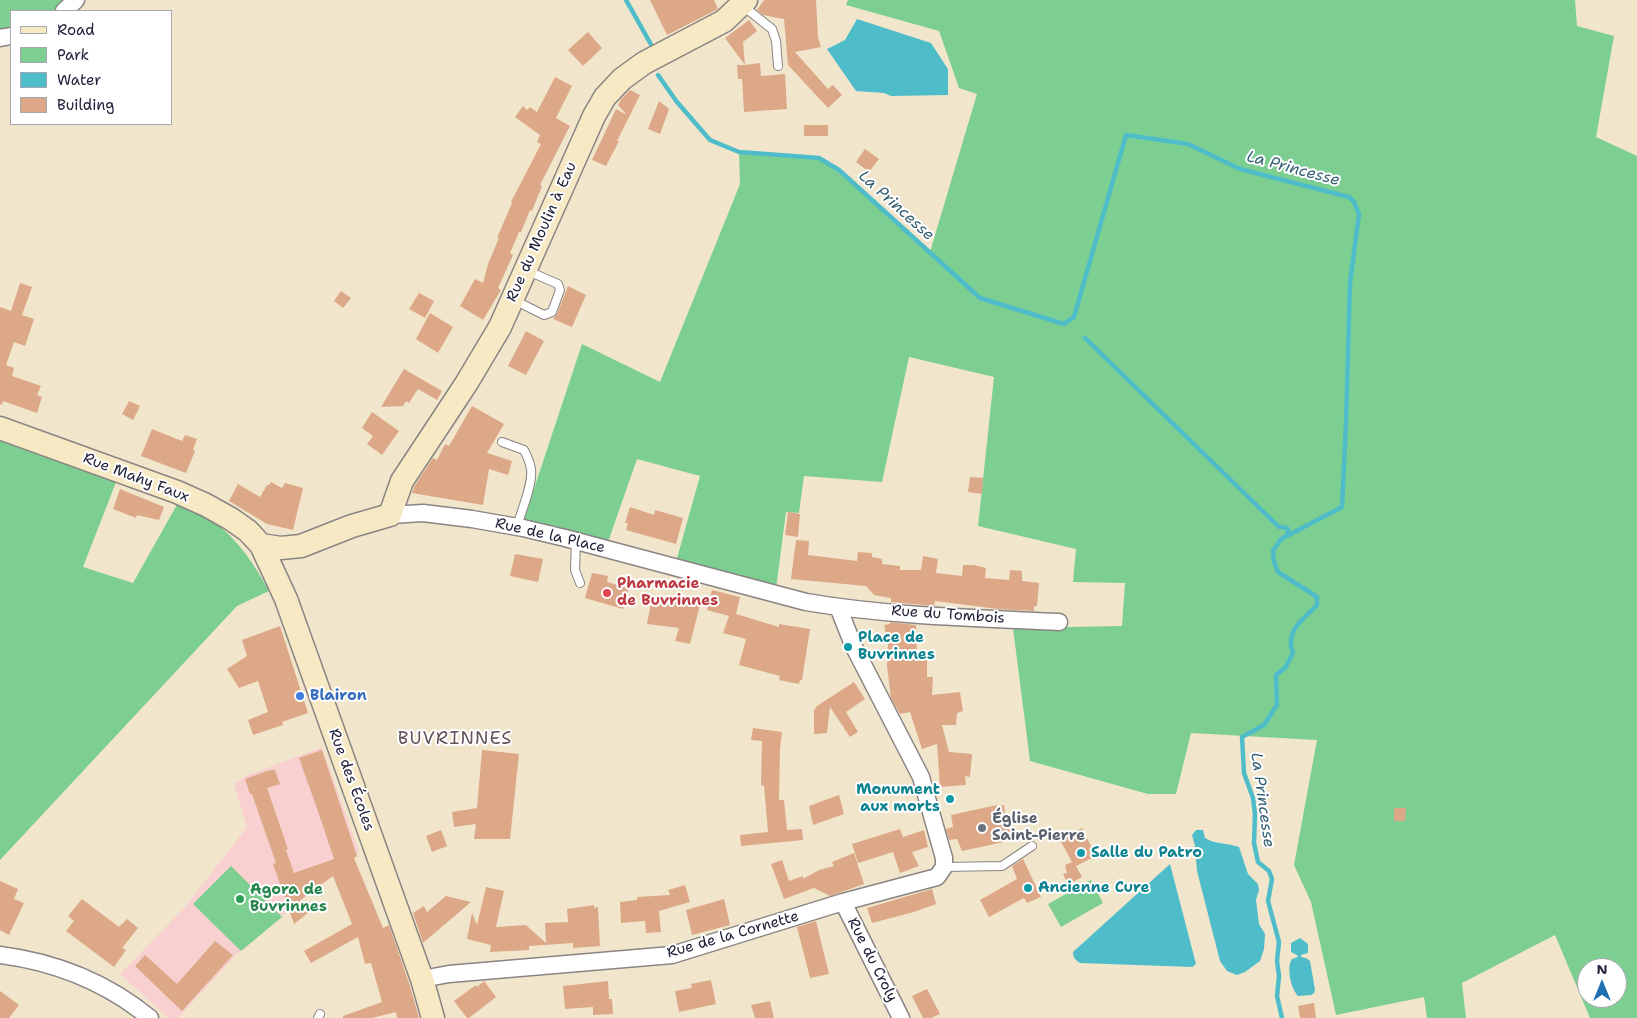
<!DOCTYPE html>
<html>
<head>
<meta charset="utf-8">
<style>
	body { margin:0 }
	#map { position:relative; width:1637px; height:1018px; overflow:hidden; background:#f1e6cb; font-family:"Shantell Sans",sans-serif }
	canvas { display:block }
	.legend { position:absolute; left:10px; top:10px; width:162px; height:115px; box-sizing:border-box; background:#fff; border:1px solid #a7a7b1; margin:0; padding:6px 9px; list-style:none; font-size:15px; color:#22223b }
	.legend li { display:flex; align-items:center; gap:10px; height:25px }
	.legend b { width:25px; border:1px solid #a7a7b1 }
	.north { position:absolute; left:1577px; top:958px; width:50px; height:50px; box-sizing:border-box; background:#fff; border:1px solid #a7a7b1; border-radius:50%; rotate:0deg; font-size:14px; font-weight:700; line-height:20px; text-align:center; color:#22223b }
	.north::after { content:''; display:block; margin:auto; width:18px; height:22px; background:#1f6fb2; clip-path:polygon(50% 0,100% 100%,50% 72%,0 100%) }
</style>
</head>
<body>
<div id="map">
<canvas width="1637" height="1018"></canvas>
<ul class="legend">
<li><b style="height:6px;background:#f6e9c3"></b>Road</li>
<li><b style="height:14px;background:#7ccf91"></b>Park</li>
<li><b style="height:14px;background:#4fbcca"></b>Water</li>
<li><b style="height:14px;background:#dca888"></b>Building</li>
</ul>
<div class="north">N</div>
</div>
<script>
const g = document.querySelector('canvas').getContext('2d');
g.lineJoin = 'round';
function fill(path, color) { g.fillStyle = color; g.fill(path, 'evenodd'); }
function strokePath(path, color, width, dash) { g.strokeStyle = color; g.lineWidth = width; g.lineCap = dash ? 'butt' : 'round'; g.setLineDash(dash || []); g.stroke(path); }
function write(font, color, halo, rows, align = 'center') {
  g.font = font + ' "Shantell Sans",sans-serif'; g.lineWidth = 4; g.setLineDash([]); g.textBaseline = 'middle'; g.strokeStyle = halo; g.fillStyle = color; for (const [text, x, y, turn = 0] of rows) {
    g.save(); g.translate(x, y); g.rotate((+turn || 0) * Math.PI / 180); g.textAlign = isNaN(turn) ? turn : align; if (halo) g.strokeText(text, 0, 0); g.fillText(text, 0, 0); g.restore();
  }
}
const built = new Path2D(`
	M322,747L359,852L237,954L178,1018H168L120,974L185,907L247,827L234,784L246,776Z`);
const green = new Path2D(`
	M0,0H70L57,11H11V32L0,34Z
	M848,0H1575L1577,26L1614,36L1596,137L1637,156V1018H1590L1555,935L1462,983L1466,1018H1427L1424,997L1336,1015L1311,902L1294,865L1317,740L1191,733L1176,794H1148L1030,761L1013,628L1122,626L1125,583L1073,582L1076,549L978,526L994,377L909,357L882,482L804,476L799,513L786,512L776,589L676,562L700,476L637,459L608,542L523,522L582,344L660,382L740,184L739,152L819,158L839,170L930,252L977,94L959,88L939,31L846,5ZM1587,968H1617V998H1587Z
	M0,435L118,477L83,567L133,583L179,501C188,506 198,510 206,516C235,535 253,562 269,591L237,606L0,860Z
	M231,866L282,917L241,951L193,904Z
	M1091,880L1103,903L1061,927L1048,904Z`);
const water = new Path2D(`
	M857,19L931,43L948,69V95L891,96L884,93L856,91L827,49L845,40Z
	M1196,830H1203L1205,838C1214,844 1228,843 1239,847L1248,874L1258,884L1259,890L1256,900L1259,924L1265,934L1264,949L1260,961L1245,972L1237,975L1227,971L1220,961L1197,871L1195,846L1192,835Z
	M1170,864L1196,964L1192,967L1080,963C1075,960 1073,957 1073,952Z
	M1300,938L1308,944V953L1301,955V957L1306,958L1310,961L1315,990L1314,993L1311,995L1298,996C1291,988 1286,968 1292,959L1298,957L1297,955L1291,952V943Z`);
const stream = new Path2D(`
	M626,0L653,48
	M658,75L677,102L710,140L739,152L819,158L839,170L980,298L1064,324L1074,317L1126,135L1188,144L1240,169L1349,197L1354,202L1359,214L1350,283L1346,423L1342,507L1281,539L1273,551L1274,562L1278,572L1317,597V605C1304,619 1284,631 1293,653L1285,668L1276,675L1277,705L1264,725L1242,737L1244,773L1253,798L1255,814L1254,843L1258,862L1269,871L1272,879L1268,901L1279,942L1277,961L1279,976L1277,996L1282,1018
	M1085,338L1279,527H1284L1288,529L1287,535`);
const building = new Path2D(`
	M650,0H714L718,9L667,35Z
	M764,0H816L818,37L821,47L795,52L828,89L833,85L842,95L828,108L788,65L784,19L763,15L757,10Z
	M749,20L757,31L743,42L745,65L760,63L761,76L785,74L787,109L744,112L742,79H738L737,65H745L725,38Z
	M588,32L602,48L583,66L568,50Z
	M555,77L572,86L556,118L570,126L540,185L542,186L532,211L530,210L521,232H519L510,253L513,255L498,288L501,290L483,320L460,306L475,279L483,283L488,264L499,238H497L512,203L511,202L541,144L537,142L540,135L515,117L523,106L527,110L530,107L537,112Z
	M630,90L640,95L617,141H619L606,166L592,160L616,109L627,115L618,105L621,99Z
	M659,101L669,109L660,134L648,129Z
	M804,125H828V136H804Z
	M865,149L879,159L869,172L856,162Z
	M20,283L32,287L22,315L34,319L25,346L14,342L6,365L14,368L12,376L41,386L37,395L42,397L37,413L3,401L2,405L0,404V307L11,311Z
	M568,286L586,295L572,327L553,319L557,314Z
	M341,291L351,298L343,308L334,301Z
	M419,293L434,301L425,318L409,309Z
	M430,313L453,327L438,353L416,339Z
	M526,331L544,341L526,375L508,366Z
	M404,369L442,391L437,400L418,389L409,403L406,401L403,406L381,407Z
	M129,401L140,406L133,420L122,414Z
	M472,406L504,424L487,453L512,461L508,475L489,469L483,505L412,493L414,487L433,458L437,460L445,444L449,446Z
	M372,412L399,431L382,455L367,444L373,436L362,428Z
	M152,429L182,441L185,435L197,439L193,450L195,451L186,473L141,456Z
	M970,477L983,478L982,494L968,492Z
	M271,482L282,488L285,483L303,488L293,530L267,524L229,501L238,484L260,497L267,485H269Z
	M120,489L164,507L159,520L137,515L136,518L113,509Z
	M630,507L654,515L655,510L683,518L676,544L626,530L628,523H625Z
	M788,512L800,514L798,537L785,535Z
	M796,540L809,541L808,555L857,561L858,552L872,553V557L882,559V564L900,566V570H921L923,556L938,559L936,573L962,576L963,565H974L986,568L985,578L1009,580L1010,570L1022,571V581L1039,583L1037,606H1034V611L998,609L935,601L934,606L891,602V598L874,595L866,586L791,579Z
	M515,554L543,559L538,582L510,576Z
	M592,573L608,576L607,582L629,588L623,609L585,598Z
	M712,590L740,597L736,614L779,627V624L810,629L802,680H800L799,684L779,680L780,676L739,665L746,639L723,633L729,616L707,610Z
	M655,598L685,603L686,601L700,605L690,644L675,641L679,628L647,624L651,603L654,604Z
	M890,622L916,625L917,658L927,659V677H933L932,695L960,692L963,711L957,713L956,725H942L949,752L972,754L970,777L965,776L966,785L940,787L937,744L922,749L910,712L900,714L891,698L887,666L888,644L884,625L890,624Z
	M280,626L308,713L282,722L283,725L253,735L248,720L268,712L258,681L239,688L227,669L247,656L242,640Z
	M854,682L865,699L846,712L858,732L850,737L830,707L827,733L814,734V710L817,706Z
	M753,728L782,732L780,749L779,800H784L787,830L802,829L803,840L741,846L740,835L768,832L764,786L761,785L762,741L751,740Z
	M322,750L357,856L354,858L383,928L389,925L409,983L419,1018H397L396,1012L372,1018H343V1016L382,1002L371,963L365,964L358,937L311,963L304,951L352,924L333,876L299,901L308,913L294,924L273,864L276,863L252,794H250L245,779L270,770H275L280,784L267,788L288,849L286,850L294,873L334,859L319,814L299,758Z
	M482,750L519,754L510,839H474L476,824L454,827L452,812L477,808Z
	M839,795L844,814L813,825L809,806Z
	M997,805V807L1004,805L1005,814L1010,815L1011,839L1004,840V842L962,851L957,839L949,840L946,829L953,827L951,815Z
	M1394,808H1406L1405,821H1394Z
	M1082,828L1096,856L1076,866L1082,877L1068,885L1063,874L1067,873L1065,865L1072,862L1060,840Z
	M900,829L903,837L924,830L928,847L912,852L919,866L900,873L893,852L858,863L852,844Z
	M441,830L447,846L432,852L426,836Z
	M854,853L864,884L830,896L814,888L784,899L771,864L782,860L789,881L803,876V879L819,870L834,866L832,862Z
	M1023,859L1041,897L1027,903L1024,898L989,917L980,900L1017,879L1012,866Z
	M0,881L18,889L14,899L24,903L9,935L0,930Z
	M685,885L690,902L659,911L661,932L646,933L645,921L621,923L620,902L637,900V897L670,895L668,890Z
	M486,887L504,891L496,927L526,925L546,943L545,923L568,922L567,909L594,905V908L598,907L600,946L573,948V943L529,946V950L490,952L491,945L467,939L472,913L477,925Z
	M932,889L936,904L914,912L872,923L867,908Z
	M446,896L471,902L423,943L413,913L424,906L427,912Z
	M82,899L119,927L127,919L138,928L122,948L126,950L114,967L66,931L74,921L68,916Z
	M724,899L730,925L692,935L686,910Z
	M816,921L829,974L810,978L797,927Z
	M215,941L233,955L182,1011L135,966L145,955L177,984Z
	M711,980L716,1004L679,1012L675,991L692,988L691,984Z
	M484,981L496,997L469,1018H467L454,1001L476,985L477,987Z
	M608,981L609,999H612L613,1014L593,1015V1007L565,1009L563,986Z
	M927,989L940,1014L931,1018H923L912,996Z
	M0,991L19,1005L9,1018H0Z
	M770,1001L774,1018H755L751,1005Z
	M1314,1003L1316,1018H1300L1298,1006Z`);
const lane = new Path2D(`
	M743,6L772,29L776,41L778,66
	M514,300L544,315L552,312L560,290L558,284L528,271
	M502,442L524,450C527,456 530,462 531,469C533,485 521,511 517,527
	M576,541L575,570L580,583
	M944,867L1002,866L1032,846
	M318,1018L320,1014`);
const street = new Path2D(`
	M64,11L76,0
	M0,38L11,36
	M390,515L423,513L472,519L523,528L565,538L806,602C889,616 974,618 1059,622
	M843,902L901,1018
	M0,955C55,962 107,983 150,1018
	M422,979L449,974L672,955L843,902L937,877L944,867V858L921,777L854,647L838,607`);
const secondary = new Path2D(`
	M0,428L177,492L206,505L231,519L248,531L261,545L286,599L422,979L433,1018
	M261,545L281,548L301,546L352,526L390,515L402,481L466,384L500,327L594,116L605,97L622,79L644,63L724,21L746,0`);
const markers = [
	[607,593,5,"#e0444e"],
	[848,647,5,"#0f9aa8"],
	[300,696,5,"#3f7fe0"],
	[950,799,5,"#0f9aa8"],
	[982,828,5,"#6b7280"],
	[1081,853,5,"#0f9aa8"],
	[1028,888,5,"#0f9aa8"],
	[240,899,5,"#2e9e5b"]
];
const streetNames = [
	["Rue du Moulin à Eau",542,232,-66],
	["Rue Mahy Faux",136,478,21],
	["Rue de la Place",550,536,13],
	["Rue du Tombois",948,615,4],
	["Rue des Écoles",351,780,70],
	["Rue de la Cornette",733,935,-16],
	["Rue du Croly",872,960,63]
];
const healthNames = [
	["Pharmacie",617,584],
	["de Buvrinnes",617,601]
];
const cultureNames = [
	["Place de",858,638],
	["Buvrinnes",858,655],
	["Monument",940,790,"right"],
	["aux morts",940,807,"right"],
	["Salle du Patro",1091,853],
	["Ancienne Cure",1038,888]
];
const shopNames = [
	["Blairon",310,696]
];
const worshipNames = [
	["Église",992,819],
	["Saint-Pierre",992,836]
];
const leisureNames = [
	["Agora de",250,890],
	["Buvrinnes",250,907]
];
const waterNames = [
	["La Princesse",1293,169,15],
	["La Princesse",896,206,42],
	["La Princesse",1262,800,82]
];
const quarterNames = [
	["BUVRINNES",455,739]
];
fill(built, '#f7d0cf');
fill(green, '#7ccf91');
fill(water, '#4fbcca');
strokePath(stream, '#4fbcca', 4.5);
fill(building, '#dca888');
strokePath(lane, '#8a8483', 10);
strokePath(street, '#8a8483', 19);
strokePath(secondary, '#8a8483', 25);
strokePath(lane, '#fff', 8);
strokePath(street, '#fff', 16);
strokePath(secondary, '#f6e9c3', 22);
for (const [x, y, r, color] of markers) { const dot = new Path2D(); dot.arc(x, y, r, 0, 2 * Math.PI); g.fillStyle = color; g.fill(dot); strokePath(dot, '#fff', 2); }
write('15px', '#22223b', '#fff', streetNames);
write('bold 15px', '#be3a42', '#fff', healthNames, 'left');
write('bold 15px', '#0d838f', '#fff', cultureNames, 'left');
write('bold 15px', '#366cbe', '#fff', shopNames, 'left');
write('bold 15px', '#5b616d', '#fff', worshipNames, 'left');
write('bold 15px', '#27864d', '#fff', leisureNames, 'left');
write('italic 16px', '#346074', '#fff', waterNames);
g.letterSpacing = '1px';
write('18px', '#635156', '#fff', quarterNames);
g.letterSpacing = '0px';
</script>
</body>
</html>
